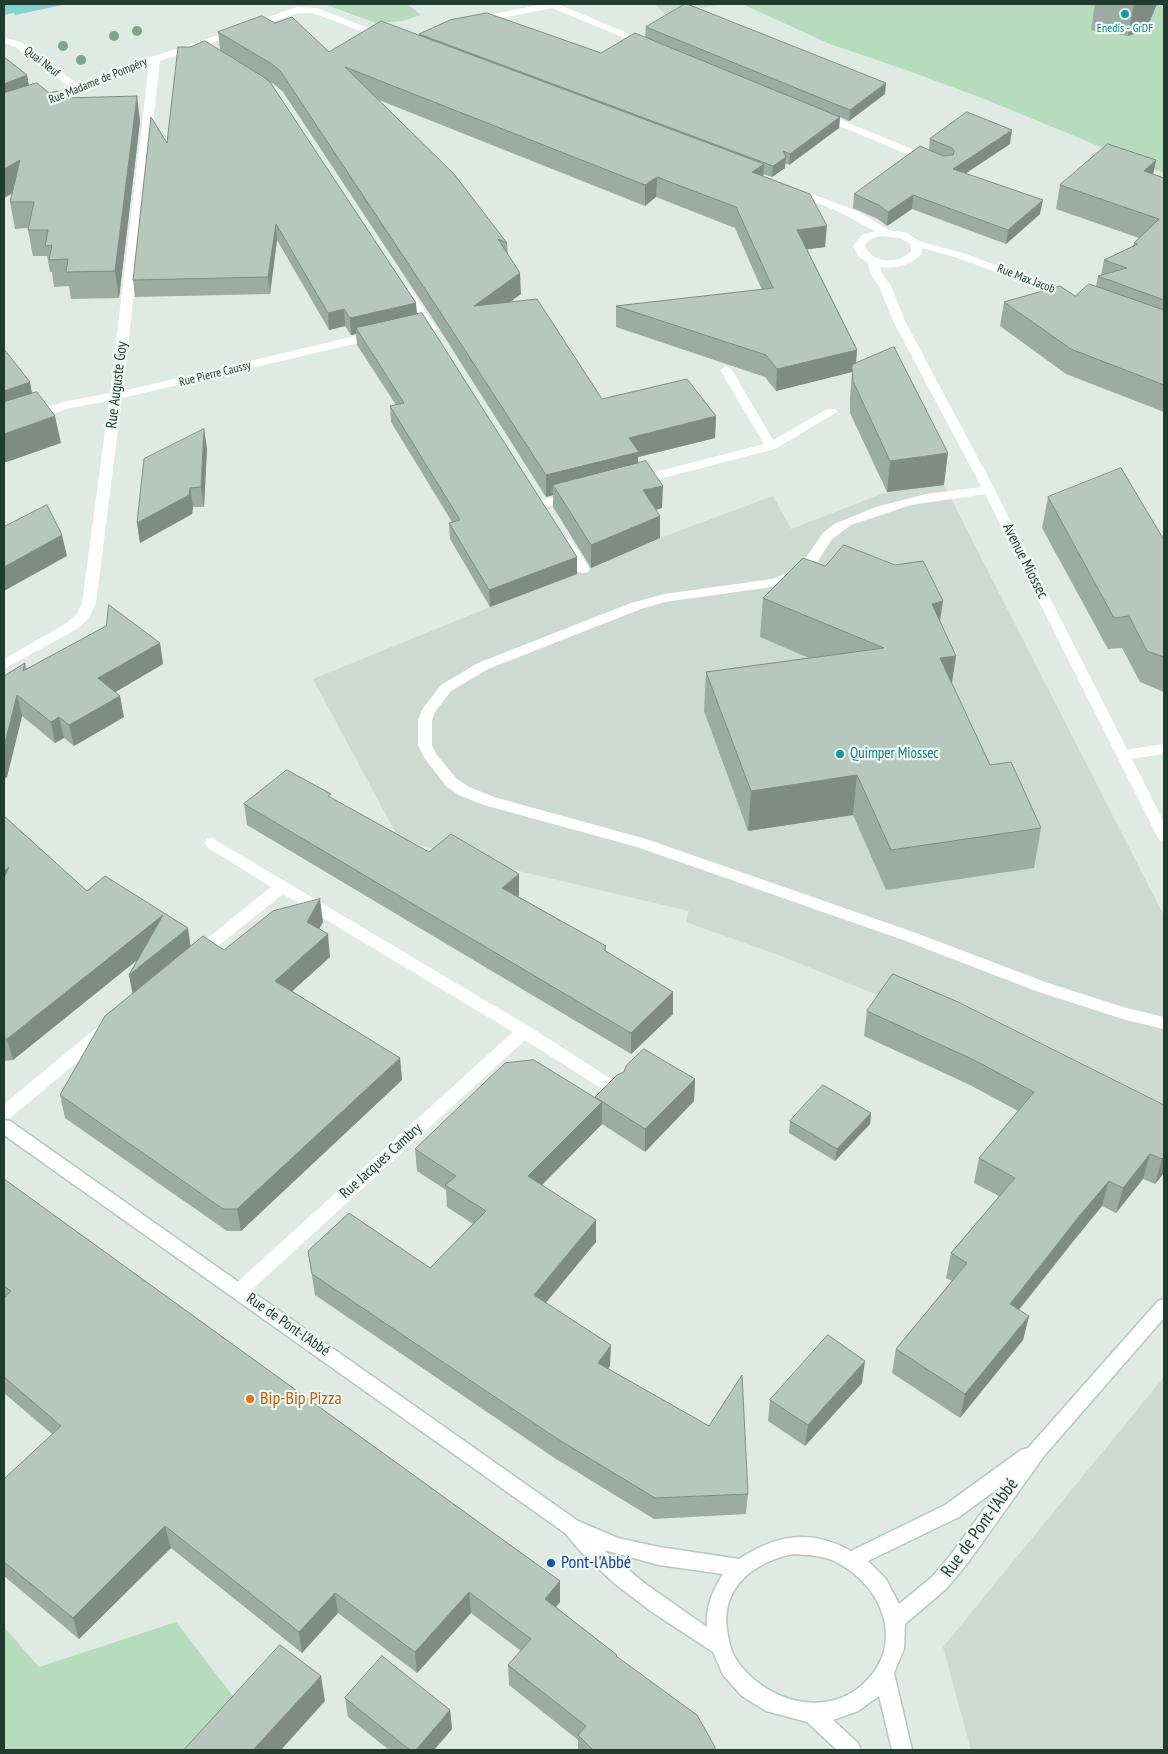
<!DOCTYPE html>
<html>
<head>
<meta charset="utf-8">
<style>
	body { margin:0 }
	#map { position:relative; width:1168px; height:1754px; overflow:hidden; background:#deeae3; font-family:"PT Sans Narrow",sans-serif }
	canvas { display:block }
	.frame { position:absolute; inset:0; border:5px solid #1f3a2f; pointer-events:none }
</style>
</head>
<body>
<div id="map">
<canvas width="1168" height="1754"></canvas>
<div class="frame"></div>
</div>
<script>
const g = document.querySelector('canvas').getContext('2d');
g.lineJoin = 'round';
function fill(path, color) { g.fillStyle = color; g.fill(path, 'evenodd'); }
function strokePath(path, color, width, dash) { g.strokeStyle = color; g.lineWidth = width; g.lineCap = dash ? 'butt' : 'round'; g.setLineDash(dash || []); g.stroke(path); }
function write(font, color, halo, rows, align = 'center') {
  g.font = font + ' "PT Sans Narrow",sans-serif'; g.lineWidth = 4.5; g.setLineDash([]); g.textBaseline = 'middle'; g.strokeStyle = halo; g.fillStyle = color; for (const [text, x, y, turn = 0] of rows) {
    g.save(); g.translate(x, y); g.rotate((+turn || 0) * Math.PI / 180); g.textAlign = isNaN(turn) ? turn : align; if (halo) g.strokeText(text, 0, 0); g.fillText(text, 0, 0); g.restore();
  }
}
const built = new Path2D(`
	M655,4H723L665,14Z
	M944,485L1164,916V1134L932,1017L781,956L686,922L689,911L485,863L399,839L313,679L660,538L773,496L791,529L887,492Z
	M1164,1377V1750H971L943,1647Z`);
const green = new Path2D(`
	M324,4H407L421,15L402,21L376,23Z
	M742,4H1164V173L987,100L909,71L830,44Z
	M176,1622L236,1700L195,1750H4V1627L39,1667Z`);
const water = new Path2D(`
	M4,4H67L15,15L14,13L4,15Z`);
const lane = new Path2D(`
	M726,366L732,370L773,440L827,409H835L837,412L775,449L636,485L632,484L630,481L632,478L764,444L720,370Z
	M989,486L993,487L995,490L993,493L911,505L851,525L832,539L818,561L807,572L779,586L665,602L641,609L488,669L451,691L435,712L432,720V745L436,754L457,779L469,787L494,797L646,839L916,933L1048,983L1126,1008L1164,1017V1029L1126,1020L1036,991L906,941L637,847L484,805L459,795L447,787L425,759L418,745V720L423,708L441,685L478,663L631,603L664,594L772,579L789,572L802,563L823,533L834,524L876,507L926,494Z
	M572,493L576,494L578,497L576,500L542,508L536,504L537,501Z
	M1164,744V754L1124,760L1119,758L1117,755L1119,752L1124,750Z`);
const street = new Path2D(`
	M544,4H558L653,44L648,47L644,46L552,8L477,23L472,20L477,17Z
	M297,7L317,8L391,37L390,39H382L313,13H298L160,61L123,391L376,331L382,335L376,339L122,398L96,603L88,619L77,629L4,669V659L67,623L77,614L82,603L109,401L70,408L4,430V422L63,402L110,393L149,64C100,79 55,106 4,119V113L71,88L15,47L4,43V37L23,43L79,85L122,66L189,45Z
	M822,112L934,158L935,160L930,163L926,162L818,117L817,115Z
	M793,187L857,211L889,230L907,233L919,241L966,254L1073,294L1075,296L1069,299L1065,298L958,258L922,248L921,254C911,265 895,269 880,267L882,273L891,286L905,321L995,490L1164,822V841L1159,840L1157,836L983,490L893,321L879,286L870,273L868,263L858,256L853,246L862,235L875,231L837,211L789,192L788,190L789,188ZM882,236L900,238L910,244L911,251C899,265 872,264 865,246C868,239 874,237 882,236Z
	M405,287L411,290L437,329L435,331H427L425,329L399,290Z
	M566,539L571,540L590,569L588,572L583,573L578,572L560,543Z
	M212,838L530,1027L622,1086L624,1090L622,1094L616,1096L610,1094L525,1040L245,1296L239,1298L233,1296L230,1291L233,1286L513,1032L283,894L203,958L198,960L193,958L190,954L193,950L271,887L207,847L205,843L207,839Z
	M106,1023L112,1025L114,1029L112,1033L10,1118L4,1119V1104L100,1025Z`);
const secondary = new Path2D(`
	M4,1120L10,1121L578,1521L618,1538L659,1547L739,1559C775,1535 811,1528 851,1551L945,1505L1021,1450L1028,1448L1158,1301L1164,1299V1318L1044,1456L967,1564L946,1589L905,1624L904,1649L894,1673L912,1750H892L879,1696L858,1711L833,1720L858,1743L861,1750H837L807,1722L766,1711L742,1696L723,1675L713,1652L652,1612L615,1584L581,1552L565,1533L4,1135ZM1000,1487L953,1552L932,1577L899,1604L886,1579L868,1561L959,1517ZM604,1550L659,1565L723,1574C713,1590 705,1607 707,1627L647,1585ZM793,1554C807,1555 821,1555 834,1561C881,1583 908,1644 863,1684C825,1719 766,1701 738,1662C731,1653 729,1642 727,1630C721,1587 754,1562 793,1554Z`);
const trees = [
	[137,31],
	[114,36],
	[63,46],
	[81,60]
];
const wall = new Path2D(`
	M1095,4H1157L1146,30L1128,36L1091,30Z
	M275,23L329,52L419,35V34L601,53L645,38L646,27L885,94L849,121L840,117L839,128L789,165L785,163V168L772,177L763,174V177L825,247L807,249L857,350L856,364L944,485L887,492L850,413V397L852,372L776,391L765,377L616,327V306L762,290L735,228L656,197L645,206L379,100L507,243L508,254L521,294L510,302L602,399L716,416L715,438L638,457V463L662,508L656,510L660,516V538L591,568L553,507V495L546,497L435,322L283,92L274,84L269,82L416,303L417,314L577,557V574L490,607L450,539L449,523L452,522L391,422L390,406L396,405L357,345L356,334L351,335L345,326L329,330L277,240L270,294L135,297L133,280L167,143L220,50L218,32Z
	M27,75L29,86L49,93L140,121L119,298L71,299L69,286L54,287L52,272H50L47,256H33L28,230V228L15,229L10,202L13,193L4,198Z
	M930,139L1010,144L966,173L1040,214L1006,244L912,209L887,226L878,219L853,208L854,194L929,150Z
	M1156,160L1153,174L1164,178V412L1066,374L1000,326L1004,302L1075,296L1096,286L1098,276L1101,275L1104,260L1133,247L1134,243L1139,238L1056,209L1060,185Z
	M207,448L204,507H193L192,514L140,543L137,523Z
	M1048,497L1164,540V692L1140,682L1122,648L1108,649L1042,528Z
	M763,598L940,622L952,684L990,765L1041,828L1034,868L886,890L853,815L748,831L704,711L706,672L809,658L760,637Z
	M160,643L163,664L115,692L124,717L74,746L64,738L55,743L22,716L7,777L4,779V676L25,663L27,669Z
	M331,798L429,852L519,895L518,896L606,946V951L673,1014L631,1054L247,825L244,804Z
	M4,816L87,891L191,946L224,950L323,922L319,929L330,957L292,991L400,1058L402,1080L241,1231H227L65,1118L60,1095L133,993L129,975L137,960L13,1060L4,1061Z
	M867,1011L1164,1105V1173L1155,1184L1143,1179L1116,1213L1102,1206L1075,1239L1019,1310L1029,1316L1023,1340L960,1418L892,1373L896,1349L952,1281L946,1278L951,1253L999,1196L974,1183L979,1158L1018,1111L970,1085L864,1036Z
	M695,1079L694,1101L645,1152L602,1124L542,1185L596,1242L546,1302L610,1366L608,1369L748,1494L746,1514L654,1519L556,1459L315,1295L308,1251L430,1268L473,1224L447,1207L446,1190L417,1171L415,1149L595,1098Z
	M871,1113L870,1124L835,1161L789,1133L790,1121Z
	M4,1179L560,1581V1602L556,1607L617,1655V1657L715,1750H578V1740L509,1685L508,1665L521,1651L471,1613L417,1673L338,1613L302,1653L171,1548L79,1639L4,1576V1479L52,1434L4,1393Z
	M862,1383L805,1446L768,1421L770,1400Z
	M345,1698L450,1710L452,1729L434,1750H389L348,1717Z`);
const shadedWall = new Path2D(`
	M1134,4H1157L1146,30L1128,36Z
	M27,75L31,101L4,111V84Z
	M886,83L885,94L849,121L850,110Z
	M137,96L140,121L119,298L115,271Z
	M840,117L839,128L789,165L790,154Z
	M1012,130L1010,144L951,183L953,169Z
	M786,157L785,168L772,177L773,166Z
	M20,160L25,186L4,198V169Z
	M1156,160L1151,184L1144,171Z
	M764,164L763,184L752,172Z
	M657,177L656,197L645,206V185Z
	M913,195L912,209L887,226L888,212Z
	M1043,200L1040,214L1006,244L1008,230Z
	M276,224L277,240L270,294L268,277Z
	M827,226L825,247L795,251L797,230Z
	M520,273L521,294L475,327L474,306Z
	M416,303L417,320L356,328V334L351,335L350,318Z
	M344,309L345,326L329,330L328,313Z
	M857,350L855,371L852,365V372L776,391L777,369Z
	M30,382L35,410L4,420V391Z
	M55,416L61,443L4,463V434Z
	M716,416L715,438L638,457V474L553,485V495L546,497V475L629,438Z
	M204,429L207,448L204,507L201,487Z
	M948,453L944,485L887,492L890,461Z
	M663,486L662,508L642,513L643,490Z
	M190,488L193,507L192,514L140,543L137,523Z
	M660,516V538L591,568V545Z
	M62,535L67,556L4,591V567Z
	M577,557V574L490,607L489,590Z
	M943,601L937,641L932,604Z
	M160,643L163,664L102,700L98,678Z
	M956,656L950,696L940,658Z
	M17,695L22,716L7,777L4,779V747Z
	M120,696L124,717L74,746L69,725Z
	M59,717L64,738L55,743L51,722Z
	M857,775L853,815L748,831L751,791Z
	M9,867L4,897V871Z
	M519,874V895L503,909L502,888Z
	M320,899L323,922L310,945L307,922Z
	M163,915L167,936L13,1060L7,1039Z
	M188,928L191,949L133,996L129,975Z
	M328,934L330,957L278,1004L275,981Z
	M673,992V1014L631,1054V1033Z
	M400,1058L402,1080L241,1231L237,1209Z
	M695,1079L694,1101L645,1152V1129Z
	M602,1102V1124L529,1198L528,1176Z
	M871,1113L870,1124L835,1161L837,1149Z
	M1150,1154L1143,1179L1116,1213L1123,1188Z
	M1164,1157V1173L1155,1184L1162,1159Z
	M1109,1181L1102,1206L1075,1239L1004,1328L1010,1304L1081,1214Z
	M596,1220V1242L535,1316L534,1295Z
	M1029,1316L1023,1340L960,1418L965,1394Z
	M611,1345L610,1366L597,1384L598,1363Z
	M865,1361L862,1383L805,1446L808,1425Z
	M165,1526L171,1548L79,1639L73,1618Z
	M560,1581V1602L545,1620V1599Z
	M469,1592L471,1613L417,1673L415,1652Z
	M335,1593L338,1613L302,1653L299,1632Z
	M321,1676L325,1701L281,1750H253Z
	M450,1710L452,1729L434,1750H416Z`);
const building = new Path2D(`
	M685,4H687L886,83L850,110L646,27Z
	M487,13L601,53L635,33L840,117L790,154L783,151L786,157L773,166L419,34L450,20Z
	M262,16L275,23L292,17L329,52L381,21L764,164L752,172L810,194L827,226L797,230L857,350L777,369L766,355L616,306L773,288L736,207L657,177L645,185L345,67L454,174L507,243L498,239L520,273L474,306L537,299L602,399L687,379L716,416L629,438L639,452L546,475L433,301L281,72L272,64L218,32Z
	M205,41L262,76L270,82L416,303L350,318L344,309L328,313L276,224L268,277L133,280L151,117L167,143L178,47H190Z
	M4,57L27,75L4,84Z
	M37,83L49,93L57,91L66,98L137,96L115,271L66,272L68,259L49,260L52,245L45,246L48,230H28L34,202H10L20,160L4,169V93Z
	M967,112L1012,130L953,169L1043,200L1008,230L913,195L888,212L879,205L854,194L920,146L943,156L953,155L954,151L952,148L930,139Z
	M1108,144L1156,160L1144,171L1164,178V300L1098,276L1127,268L1104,260L1138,244L1134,243L1159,219L1060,185Z
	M1089,284L1164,310V385L1071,349L1004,302L1060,286L1075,296Z
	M422,313L577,557L489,590L449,523L460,520L390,406L404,403L356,328Z
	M894,347L948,453L890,461L853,381L852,365Z
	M4,349L30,382L4,391Z
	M37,392L55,416L4,434V402Z
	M204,429L201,487L190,488L189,495L137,523L144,459Z
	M646,461L663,486L643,490L660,516L591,545L553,485Z
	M1121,468L1164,540V657L1147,651L1129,616L1114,618L1048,497Z
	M47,505L62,535L4,567V527Z
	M844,545L895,565L923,561L943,601L932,604L956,656L940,658L990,765L1011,762L1041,828L891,850L857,775L751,791L706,672L884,648L763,598L803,558L825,566Z
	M109,605L160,643L98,678L120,696L69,725L59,717L51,722L17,695L4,747V676L25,663L23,671L106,626Z
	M287,770L331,794L328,796L429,852L451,834L519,874L502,888L606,946L604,950L673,992L631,1033L244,804Z
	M4,816L87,891L105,876L188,928L129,975L163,915L7,1039H4V878L9,867L4,871Z
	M320,899L307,922L328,934L275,981L400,1058L237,1209H223L60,1095L105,1016L203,936L224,950L273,911Z
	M893,974L958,1002L1164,1105V1157L1162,1159L1150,1154L1123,1188L1109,1181L1081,1214L1010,1304L1029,1316L965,1394L896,1349L967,1263L951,1253L1015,1178L979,1158L1034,1092L974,1060L867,1011Z
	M644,1049L695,1079L645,1129L595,1097L617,1075L624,1072L626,1066Z
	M534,1060L602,1102L528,1176L596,1220L534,1295L611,1345L598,1363L709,1426L742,1375L748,1494L655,1498L556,1438L312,1274L308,1251L349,1213L430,1268L486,1211L445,1185L456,1176L415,1149L505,1063Z
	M823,1085L871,1113L837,1149L790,1121Z
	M4,1179L560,1581L545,1599L617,1655L616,1656L697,1715L715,1747V1750H593L578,1735L586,1726L508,1665L531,1639L469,1592L415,1652L335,1593L299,1632L165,1526L73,1618L4,1562V1479L61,1426L4,1377V1298L11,1291L4,1286Z
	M828,1335L865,1361L808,1425L770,1400Z
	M280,1645L321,1676L253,1750H184Z
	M382,1656L450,1710L416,1750H410L345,1698Z`);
const markers = [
	[1125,14,5,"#0f9aa8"],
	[840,754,5,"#0f9aa8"],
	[250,1399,5,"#e8710a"],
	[551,1563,5,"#1a4fb4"]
];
const farCulturenames = [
	["Enedis - GrDF",1125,29]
];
const farStreetnames = [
	["Quai Neuf",42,62,38],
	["Rue Madame de Pompéry",98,81,-22],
	["Rue Max Jacob",1026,279,21],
	["Rue Pierre Caussy",215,374,-14]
];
const streetNames = [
	["Rue Auguste Goy",117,385,-83],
	["Avenue Miossec",1025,561,63],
	["Rue Jacques Cambry",381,1161,-42],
	["Rue de Pont-l'Abbé",288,1325,35]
];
const cultureNames = [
	["Quimper Miossec",850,754]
];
const nearFoodnames = [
	["Bip-Bip Pizza",260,1399]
];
const nearStreetnames = [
	["Rue de Pont-l'Abbé",980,1528,-54]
];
const nearTransitnames = [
	["Pont-l'Abbé",561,1563]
];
fill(built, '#ccdad2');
fill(green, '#b6dcbb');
fill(water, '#83d0d1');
strokePath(secondary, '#b1cabd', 3);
fill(lane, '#fff');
fill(street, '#fff');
fill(secondary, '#fff');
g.fillStyle = '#7aa786';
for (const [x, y] of trees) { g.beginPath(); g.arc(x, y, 5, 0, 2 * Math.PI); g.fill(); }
fill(wall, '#9daca3');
fill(shadedWall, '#7f8c85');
fill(building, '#b6c8be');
strokePath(building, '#7f8c85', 1);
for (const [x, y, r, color] of markers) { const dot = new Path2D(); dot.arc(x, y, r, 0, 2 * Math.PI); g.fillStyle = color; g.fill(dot); strokePath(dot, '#eef7f1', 2); }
write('12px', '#0d838f', '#eef7f1', farCulturenames);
write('12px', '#1f3a2f', '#eef7f1', farStreetnames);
write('15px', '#1f3a2f', '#eef7f1', streetNames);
write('15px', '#0d838f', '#eef7f1', cultureNames, 'left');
write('18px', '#c56008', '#eef7f1', nearFoodnames, 'left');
write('18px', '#1f3a2f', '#eef7f1', nearStreetnames);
write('18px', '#164399', '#eef7f1', nearTransitnames, 'left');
</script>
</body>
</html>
